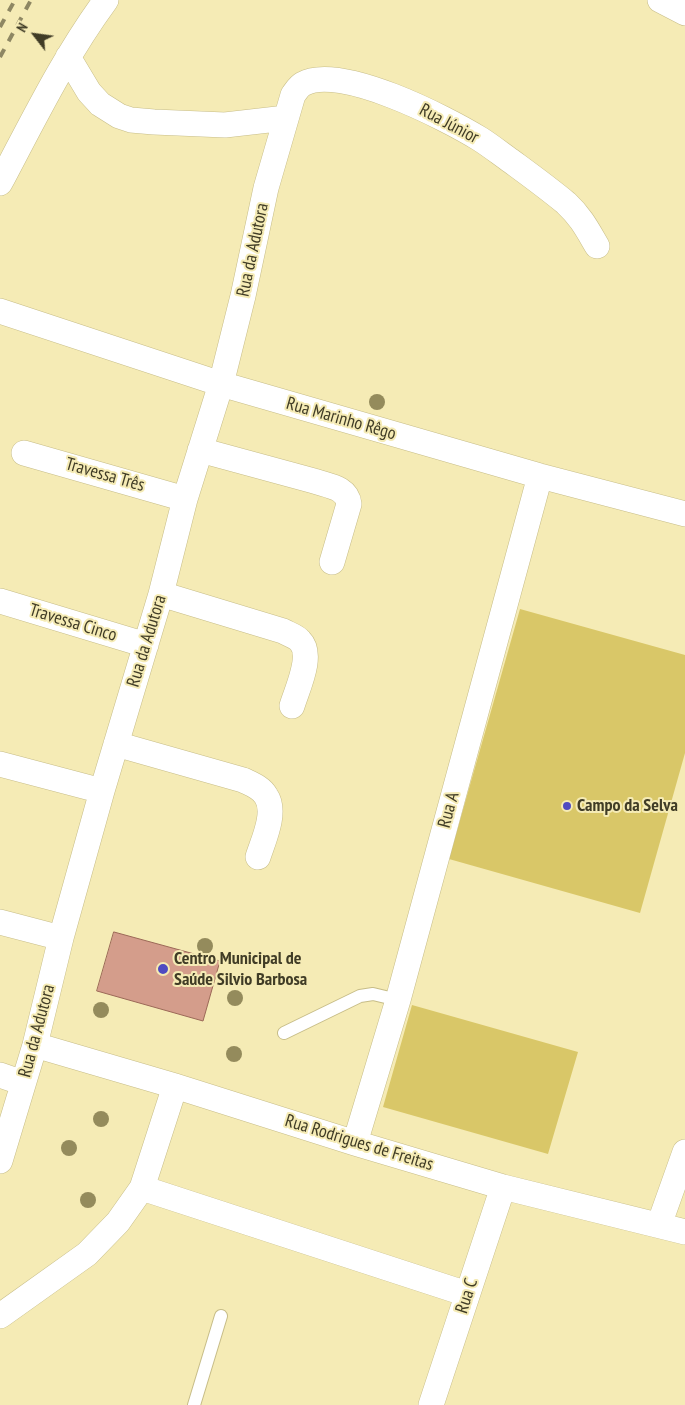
<!DOCTYPE html>
<html>
<head>
<meta charset="utf-8">
<style>
	body { margin:0 }
	#map { position:relative; width:685px; height:1405px; overflow:hidden; background:#f5ebb5; font-family:"PT Sans Narrow",sans-serif }
	canvas { display:block }
	.north { position:absolute; left:10px; top:10px; width:50px; height:50px; -webkit-text-stroke:4px #f5ebb5; paint-order:stroke; rotate:300deg; font-size:14px; font-weight:700; line-height:20px; text-align:center; color:#403c26 }
	.north::after { content:''; display:block; margin:auto; width:18px; height:22px; background:#403c26; clip-path:polygon(50% 0,100% 100%,50% 72%,0 100%) }
</style>
</head>
<body>
<div id="map">
<canvas width="685" height="1405"></canvas>
<div class="north">N</div>
</div>
<script>
const g = document.querySelector('canvas').getContext('2d');
g.lineJoin = 'round';
function fill(path, color) { g.fillStyle = color; g.fill(path, 'evenodd'); }
function strokePath(path, color, width, dash) { g.strokeStyle = color; g.lineWidth = width; g.lineCap = dash ? 'butt' : 'round'; g.setLineDash(dash || []); g.stroke(path); }
function write(font, color, halo, rows, align = 'center') {
  g.font = font + ' "PT Sans Narrow",sans-serif'; g.lineWidth = 4; g.setLineDash([]); g.textBaseline = 'middle'; g.strokeStyle = halo; g.fillStyle = color; for (const [text, x, y, turn = 0] of rows) {
    g.save(); g.translate(x, y); g.rotate((+turn || 0) * Math.PI / 180); g.textAlign = isNaN(turn) ? turn : align; if (halo) g.strokeText(text, 0, 0); g.fillText(text, 0, 0); g.restore();
  }
}
const green = new Path2D(`
	M520,609L685,655V753L640,913L449,859Z
	M412,1005L578,1052L548,1154L383,1107Z`);
const building = new Path2D(`
	M114,932L220,961L203,1021L97,991Z`);
const service = new Path2D(`
	M284,1033L360,996L373,994L398,1000
	M194,1405L221,1316`);
const minor = new Path2D(`
	M660,0L685,13
	M68,57L89,92L100,104L119,116L131,120L154,122L225,125L286,118
	M0,183C33,121 64,57 106,0
	M0,311L221,384L540,476L685,514
	M200,450L314,481C328,486 347,487 349,504L332,562
	M24,453L185,499
	M161,594L283,631C288,634 296,636 300,641C314,655 297,689 292,706
	M0,601L146,645
	M116,744L243,780C251,784 261,787 266,796C277,812 263,841 258,857
	M0,764L102,791
	M0,922L61,938
	M35,1045L175,1086L355,1143L503,1187L685,1232
	M0,1075L23,1083
	M355,1143L398,1000L540,476
	M0,1161L35,1045L61,938L102,791L161,594L185,499L221,384L243,296L266,188L293,95C296,91 299,86 303,84C339,63 446,118 480,139C491,146 501,154 511,161C530,175 548,188 566,203C581,217 587,229 597,246
	M142,1188L467,1294
	M659,1225L685,1152
	M0,1316L87,1254L118,1222L142,1188L175,1086
	M431,1405L503,1187`);
const rail = new Path2D(`
	M0,27L15,0
	M0,57L31,0`);
const trees = [
	[377,402],
	[205,946],
	[235,998],
	[101,1010],
	[234,1054],
	[101,1119],
	[69,1148],
	[88,1200]
];
const markers = [
	[567,806,5,"#4f4bc1"],
	[163,969,6,"#4f4bc1"]
];
const streetNames = [
	["Rua Júnior",449,124,28],
	["Rua da Adutora",253,250,-78],
	["Rua Marinho Rêgo",341,419,16],
	["Travessa Três",105,475,16],
	["Travessa Cinco",73,623,17],
	["Rua da Adutora",147,641,-73],
	["Rua A",449,810,-75],
	["Rua da Adutora",37,1031,-75],
	["Rua Rodrigues de Freitas",359,1143,17],
	["Rua C",467,1296,-72]
];
const poiNames = [
	["Campo da Selva",577,806],
	["Centro Municipal de",174,959],
	["Saúde Silvio Barbosa",174,980]
];
fill(green, '#d9c768');
fill(building, '#d49d8b');
strokePath(building, '#9b6857', 1);
strokePath(service, '#c7bd88', 14);
strokePath(minor, '#c7bd88', 26);
strokePath(service, '#fff', 12);
strokePath(minor, '#fff', 25);
strokePath(rail, '#8e8763', 4, [9, 9]);
g.fillStyle = '#948b5c';
for (const [x, y] of trees) { g.beginPath(); g.arc(x, y, 8, 0, 2 * Math.PI); g.fill(); }
for (const [x, y, r, color] of markers) { const dot = new Path2D(); dot.arc(x, y, r, 0, 2 * Math.PI); g.fillStyle = color; g.fill(dot); strokePath(dot, '#f5ebb5', 2); }
write('18px', '#403c26', '#f5ebb5', streetNames);
write('bold 18px', '#403c26', '#f5ebb5', poiNames, 'left');
</script>
</body>
</html>
